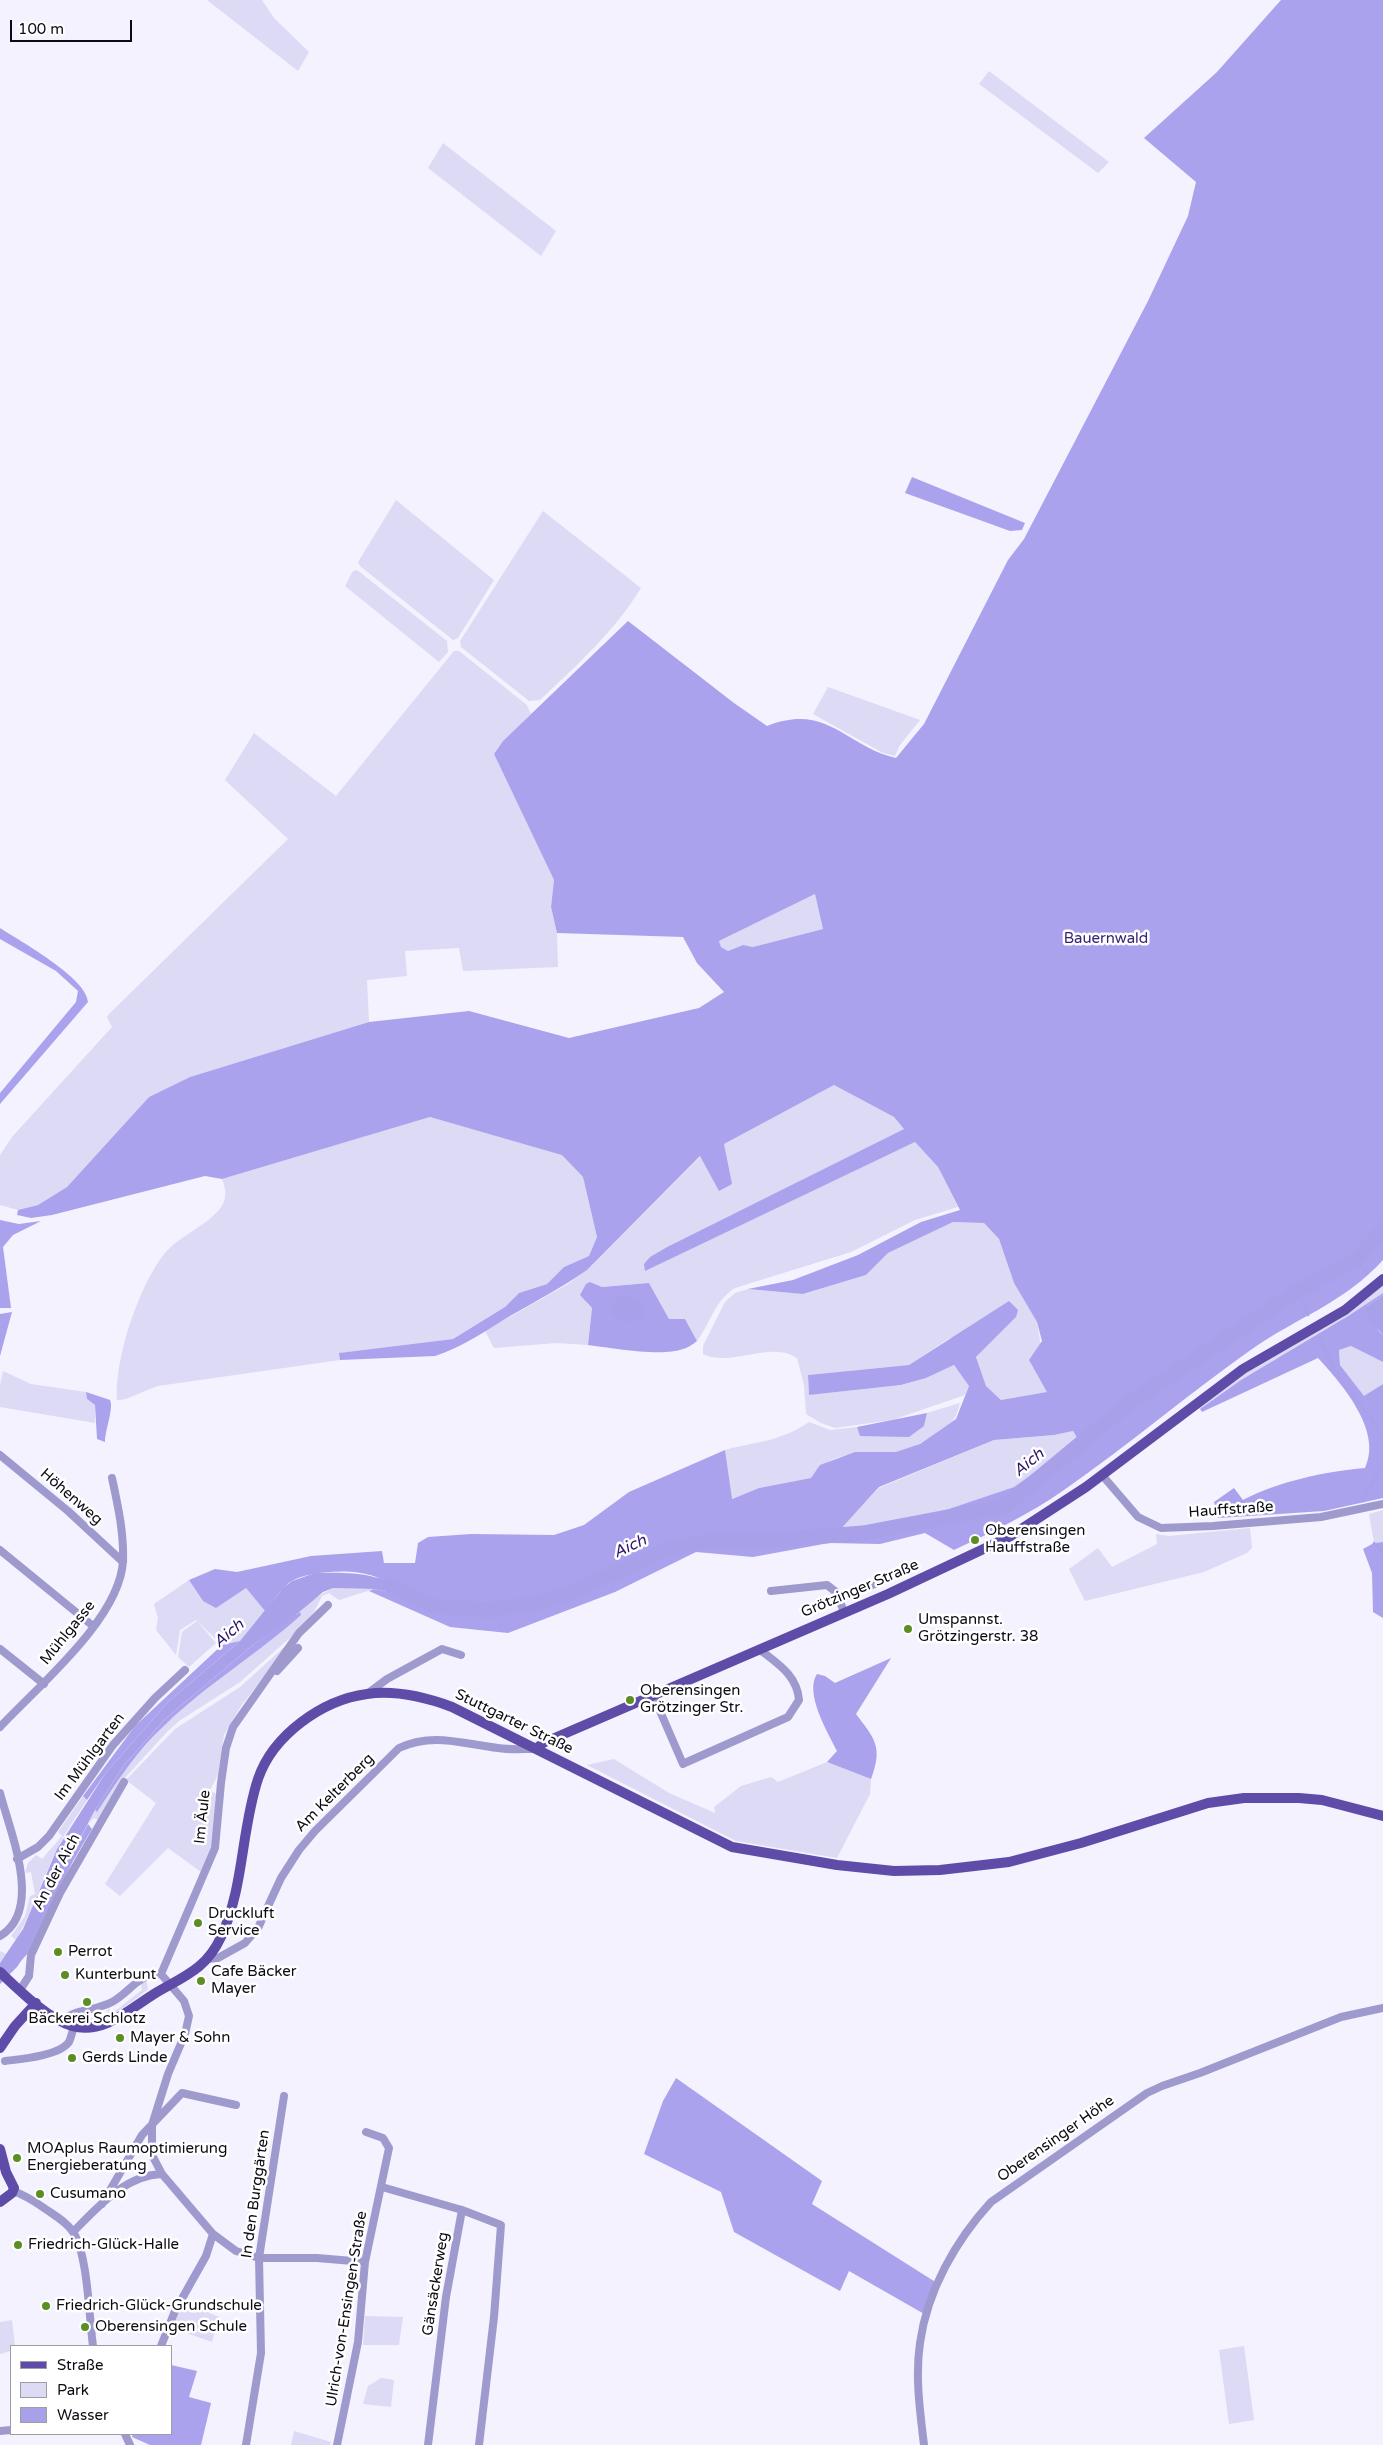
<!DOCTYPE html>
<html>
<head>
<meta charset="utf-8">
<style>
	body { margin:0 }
	#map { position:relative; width:1383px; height:2445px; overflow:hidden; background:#f3f2fe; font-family:"Varela Round",sans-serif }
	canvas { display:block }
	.legend { position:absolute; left:10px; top:2345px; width:162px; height:90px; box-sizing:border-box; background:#fff; border:1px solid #9e9da1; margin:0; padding:6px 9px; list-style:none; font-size:15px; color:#0c0b14 }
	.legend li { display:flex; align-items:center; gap:10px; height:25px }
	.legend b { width:25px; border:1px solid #9e9da1 }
	.scale { position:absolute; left:10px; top:20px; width:122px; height:22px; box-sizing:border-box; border:2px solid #0c0b14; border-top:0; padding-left:6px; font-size:15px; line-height:18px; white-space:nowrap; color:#0c0b14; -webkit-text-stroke:4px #fff; paint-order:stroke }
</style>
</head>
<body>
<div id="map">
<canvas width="1383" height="2445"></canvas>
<ul class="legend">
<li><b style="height:6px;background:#5e4ca8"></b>Straße</li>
<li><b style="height:14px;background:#dcdaf5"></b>Park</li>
<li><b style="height:14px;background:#a9a0ea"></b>Wasser</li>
</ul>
<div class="scale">100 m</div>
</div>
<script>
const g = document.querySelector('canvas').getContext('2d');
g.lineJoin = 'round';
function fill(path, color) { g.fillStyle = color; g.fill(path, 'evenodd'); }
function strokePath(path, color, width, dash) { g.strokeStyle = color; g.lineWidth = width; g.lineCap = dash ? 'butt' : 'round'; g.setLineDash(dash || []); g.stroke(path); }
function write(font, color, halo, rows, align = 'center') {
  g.font = font + ' "Varela Round",sans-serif'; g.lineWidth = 5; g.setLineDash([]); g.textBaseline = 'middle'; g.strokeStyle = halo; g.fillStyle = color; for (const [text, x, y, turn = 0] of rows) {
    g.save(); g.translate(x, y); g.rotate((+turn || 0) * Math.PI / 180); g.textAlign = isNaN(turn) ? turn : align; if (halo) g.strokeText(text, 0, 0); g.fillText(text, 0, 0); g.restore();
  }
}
const green = new Path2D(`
	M207,0H262L274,18L309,52L298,71Z
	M989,71L1109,162L1098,173L979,84Z
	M443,143L556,231L541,256L428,168Z
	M396,500L494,580L458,638L453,640L360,566L358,562Z
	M543,511L641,588C614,632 577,665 540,700L529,701L461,647L460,641Z
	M357,570L447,641L448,652L439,662L345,586L353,571Z
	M454,651H459L527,705L531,714L503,741L494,754L554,880L551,907L557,933L558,967L463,971L459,948L405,951L407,976L367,980L369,1022L190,1077L149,1097L67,1187L38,1205L18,1210L0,1205V1155L12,1137L112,1027L107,1017L109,1014L288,839L225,780L254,733L336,796Z
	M828,687L920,720L900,745L895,756L883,753L813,714Z
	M815,894L823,929L753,947L743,945L728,951L721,947L719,941Z
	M834,1085L894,1117L904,1129L667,1247L650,1257L645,1270L915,1142L938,1167L958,1207L915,1220L851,1252L735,1288C714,1301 711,1323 697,1341L685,1319H669L649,1283L602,1287L590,1282L587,1303L592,1308L588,1345L556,1343L494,1348L485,1331L568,1284L587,1270L701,1156L719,1191L724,1144Z
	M430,1117L562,1154L583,1177L597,1237L589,1256L564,1267L547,1284L519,1293L505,1307L453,1339L340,1353V1360L158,1386C146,1389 128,1401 117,1400C114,1359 139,1286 164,1254C179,1236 203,1228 218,1211C227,1202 227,1190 222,1179Z
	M953,1222L984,1223L999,1239L1014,1283L1037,1322L1048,1392L1001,1400L986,1386L976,1357L1016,1317L948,1339L909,1365L808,1375L809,1395L902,1385L926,1378L954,1365L969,1386L965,1395L892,1420L835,1428L821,1423L806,1414L804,1385L797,1358C769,1340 732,1368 703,1354V1346L725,1302L735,1293L748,1289L804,1294L866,1275L888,1253Z
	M1383,1284V1293L1348,1316L1241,1380L1200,1409L1198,1408L1256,1365L1343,1316Z
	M1351,1346L1383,1362V1384L1364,1397L1340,1365L1339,1350Z
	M3,1371L31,1384L86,1392L87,1399L95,1405V1423L0,1407V1385Z
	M960,1403C955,1422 953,1421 937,1432C925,1441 912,1450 896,1452C865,1456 832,1447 811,1478L759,1488L731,1499L725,1450L732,1448C760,1442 785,1439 809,1422L830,1430L857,1427L860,1436L924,1426L927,1413Z
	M1073,1431L1079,1441L1014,1487L931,1515L837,1532L879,1488L994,1440L1054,1435Z
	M1383,1510V1542L1374,1543L1369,1514Z
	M1250,1528L1252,1548L1247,1553L1204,1572L1085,1601L1069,1569L1098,1548L1112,1567L1157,1544L1156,1534L1169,1536Z
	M189,1580L203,1601L246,1588L265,1611L240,1641L222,1645L196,1620L180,1630L176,1655L156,1630L158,1618L154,1604Z
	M333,1588L374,1589L339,1600L329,1593L322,1596L314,1612L301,1628L240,1682L179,1721L167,1732L122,1781L98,1820L94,1818L88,1824L95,1810L97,1811C118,1780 138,1750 166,1724C207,1684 258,1654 300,1615V1612L313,1599Z
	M197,1621L216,1643L189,1667L178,1657L182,1632Z
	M292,1640L241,1706L224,1735L218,1775L210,1790L216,1794L213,1843L201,1872L168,1848L120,1896L105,1884L156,1803L126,1780L175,1729L240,1687Z
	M614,1759L669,1793L715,1813L714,1807L741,1786L771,1777L778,1782L827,1762L871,1779L870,1794L837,1858L736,1841L587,1765Z
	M83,1796L87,1800C77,1816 65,1832 57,1849C38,1887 28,1930 0,1962V1951L6,1954L16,1940L11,1936L25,1916L30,1896L35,1894L31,1872L25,1873L28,1863L36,1855L42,1859L62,1836L58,1832Z
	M146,1980L148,1989C129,2005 99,2029 73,2017L90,2013L88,2019L105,2015L109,2008L110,2013L115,2011L142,1990L141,1983Z
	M184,2302L219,2317L212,2342L172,2328Z
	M365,2316L403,2317L399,2345H363Z
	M12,2320L15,2346H11V2351L0,2354V2322Z
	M1244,2346L1254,2420L1229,2424L1219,2350Z
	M381,2378L394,2380L391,2407L363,2404L368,2386Z
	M294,2431L331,2442L330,2445H291Z`);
const forest = new Path2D(`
	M1281,0H1383V1260C1344,1303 1298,1317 1252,1349C1188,1394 1129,1445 1064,1490C1030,1514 992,1532 954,1550L925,1533L880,1544L829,1543L753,1557L696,1552L615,1592L508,1633L450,1627L369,1591L374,1589L406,1596C396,1590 386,1582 376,1577C357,1568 307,1570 290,1582C280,1590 273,1601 265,1611L246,1588L216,1608L203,1601L189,1580L215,1569L237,1572L311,1556L382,1551L384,1563H415L418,1543L428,1537L471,1534L554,1535L584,1525L629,1492L725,1450L732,1499L759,1488L811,1478L820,1465L855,1452H896L920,1444L956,1419L969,1386L954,1365L926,1378L901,1385L809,1395L808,1375L909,1365L1009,1301L1018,1310L1016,1317L976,1357L986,1386L1001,1400L1047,1392L1029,1360L1042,1341L1037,1322L1014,1283L999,1239L984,1223L953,1222L888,1253L866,1275L803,1294L748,1289L793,1280L858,1255L921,1222L960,1210L938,1167L915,1142L645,1271L644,1264L650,1257L667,1247L904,1129L894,1117L834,1085L724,1144L732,1184L719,1191L700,1156L587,1270C563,1287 536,1301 510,1316C487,1330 461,1348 435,1356L340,1360L339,1353L453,1339L505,1307L519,1293L547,1284L564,1267L589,1256L597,1237L583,1177L562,1155L430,1117L222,1179L205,1176L52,1215L31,1218L17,1215L18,1210L38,1205L67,1187L149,1097L190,1077L369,1022L469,1011L569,1038L699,1008L724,992L697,963L683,937L557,933L551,907L554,880L494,754L503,741L628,621L734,703L767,726C827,702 845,746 896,758L924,724L1008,560L1024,539L1148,301L1188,216L1196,182L1144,138L1217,72ZM815,894L823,929L753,947L743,945L728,951L721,947L719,941ZM1073,1431L1079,1441L1014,1487L931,1515L838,1532L879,1487L994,1440L1054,1435Z
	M912,477L1025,523L1022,530L1010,531L905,493Z
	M0,928C20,941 87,978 88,1002L0,1104V1093L76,1002L78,991L56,971L0,939Z
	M0,1220L19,1224L41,1221L13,1235L3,1247L11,1308H0Z
	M590,1282L602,1287L649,1283L669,1319H685L697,1341C693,1344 688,1348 683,1349C662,1357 612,1348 588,1345L592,1308L580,1295L586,1284Z
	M1383,1293V1295L1367,1306L1379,1331L1383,1335V1362L1351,1346L1339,1350L1340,1365L1364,1396L1383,1384V1498L1324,1511L1218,1518L1214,1502L1234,1488L1243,1500C1280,1481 1323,1472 1365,1468C1383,1431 1342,1384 1318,1358L1202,1412L1200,1409L1241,1380L1348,1316Z
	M12,1312L0,1356V1314Z
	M86,1392L110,1400C114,1408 105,1430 105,1442L97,1439L95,1405L87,1399Z
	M927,1413L924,1426L909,1437L860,1436L857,1427Z
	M1383,1542V1618L1373,1612L1372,1573L1363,1549L1374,1543Z
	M300,1612L301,1615C258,1654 207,1684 166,1724C138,1749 118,1780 97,1812L95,1810L124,1765L165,1719L253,1645Z
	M240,1641L168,1702L105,1774L87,1800L83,1796L135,1726L222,1645Z
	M891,1658L856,1714C875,1739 883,1747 871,1779L827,1762L837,1751C828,1733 804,1693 817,1674L825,1676L835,1683Z
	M88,1824L92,1829L73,1861L29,1952L21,1961L65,1867Z
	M676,2078L822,2181L812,2204L937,2283L926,2315L849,2271L840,2291L734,2232L721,2192L644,2154L663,2101Z
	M171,2365L197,2371L189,2397L211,2403L201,2445H150L132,2437L133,2434H171Z`);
const water = new Path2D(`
	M623,1295L640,1301L644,1306V1315L640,1320C629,1324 618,1321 611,1311C613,1302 616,1299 623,1295Z
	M1383,1295V1335L1367,1316V1306Z
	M315,1573C351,1572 377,1572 407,1592L405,1596L374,1589L333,1588L323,1592L290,1620L253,1645L165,1719L124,1765L95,1810L65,1867L25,1955L17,1967L0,1984V1963L23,1929L57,1849L105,1774L168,1702L240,1641L283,1588L292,1581Z`);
const stream = new Path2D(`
	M1356,1260L1367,1274
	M1298,1291L1308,1315
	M1319,1338C1326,1351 1332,1367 1341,1380C1355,1401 1373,1415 1383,1440
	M1363,1501C1367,1487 1378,1477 1383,1463
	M1374,1543L1383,1553`);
const river = new Path2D(`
	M389,1585L434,1606L487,1610L535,1603L566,1595L662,1551L709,1541H761L863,1533L1005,1506L1133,1400L1298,1291L1356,1260L1383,1230`);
const minor = new Path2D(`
	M0,1455L68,1511L123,1562
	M1102,1475L1138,1517L1161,1528L1213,1526L1321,1517L1383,1504
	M0,1550L93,1626
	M771,1591L827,1585L836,1592L839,1599
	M844,1612L839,1599L889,1578
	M0,1649L44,1684
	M277,1671L298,1648
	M367,1694L387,1679L442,1649L461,1655
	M653,1695L683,1764L687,1762L788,1717L799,1700C797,1675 778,1664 759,1649
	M0,1727C37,1687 120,1619 123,1561C124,1533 118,1506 112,1478
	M0,1793C10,1832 44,1910 0,1936
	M17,1859L38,1847L49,1836L113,1745L155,1698L185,1670
	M207,1959L218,1958L245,1943L258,1928L281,1878L299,1850L315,1831L399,1748C433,1732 463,1744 498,1748C510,1750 522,1749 534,1749
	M161,1974L184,2001L189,2016L185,2034L168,2074L152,2125V2155L162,2174L213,2234L236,2251L259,2258H317L365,2262
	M161,1974L215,1848L221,1783L226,1748L233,1727L299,1633L328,1605
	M20,1990L29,1976L31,1955L60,1893L124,1782
	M61,2021C75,2009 95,2011 112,2002C130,1992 139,1973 161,1974
	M5,2061C21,2059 59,2056 69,2042C71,2038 72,2032 74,2027
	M382,2187L462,2210L446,2297L428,2445
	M13,2191C25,2195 34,2201 44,2208C54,2215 67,2222 73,2232C88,2254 89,2318 93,2346
	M102,2204L142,2135L182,2093L236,2105
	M462,2210L501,2225L494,2317L479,2445
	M73,2232C98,2207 125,2175 162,2174
	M161,2346L175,2311L206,2256L213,2234
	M0,2431L11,2430
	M125,2434L130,2445
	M246,2445L261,2353L259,2258L284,2096
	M337,2445L358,2342L365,2262L389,2148L383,2138L366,2132
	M924,2445C920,2411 915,2377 920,2343C927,2291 956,2240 991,2202L1147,2093L1162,2086L1200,2073L1341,2017L1383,2008`);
const major = new Path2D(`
	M536,1749L543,1743L888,1594L1009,1537L1086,1487L1243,1369L1345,1310L1383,1279
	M0,1972C18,1989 48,2019 72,2026C103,2035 130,2009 154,1994C182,1977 206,1970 221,1937C244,1888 241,1830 258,1779C273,1735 322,1700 367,1694C395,1690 425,1697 452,1707L732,1847L837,1865L894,1871L940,1870L1009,1862L1081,1843L1208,1803L1244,1798H1299L1322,1800L1383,1816
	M0,2048L15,2026L36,2003
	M0,2149L6,2172L14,2188L12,2193L0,2202`);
const markers = [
	[975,1540,5,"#5c8e25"],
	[908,1629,5,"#5c8e25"],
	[630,1700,5,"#5c8e25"],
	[198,1923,5,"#5c8e25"],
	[58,1952,5,"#5c8e25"],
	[65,1975,5,"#5c8e25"],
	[201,1981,5,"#5c8e25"],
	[87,2002,5,"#5c8e25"],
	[120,2038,5,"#5c8e25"],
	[72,2058,5,"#5c8e25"],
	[17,2158,5,"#5c8e25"],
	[40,2194,5,"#5c8e25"],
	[18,2245,5,"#5c8e25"],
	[46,2306,5,"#5c8e25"],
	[85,2327,5,"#5c8e25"]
];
const parkNames = [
	["Bauernwald",1106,939]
];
const streetNames = [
	["Höhenweg",71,1497,41],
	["Hauffstraße",1231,1510,-4],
	["Grötzinger Straße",860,1589,-23],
	["Mühlgasse",68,1633,-51],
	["Stuttgarter Straße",514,1722,26],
	["Im Mühlgarten",90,1757,-53],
	["Am Kelterberg",335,1793,-45],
	["Im Äule",203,1817,-84],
	["An der Aich",57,1872,-62],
	["Oberensinger Höhe",1056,2139,-35],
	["In den Burggärten",256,2194,-82],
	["Gänsäckerweg",436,2284,-81],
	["Ulrich-von-Ensingen-Straße",347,2309,-81]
];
const poiNames = [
	["Oberensingen",985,1531],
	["Hauffstraße",985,1548],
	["Umspannst.",918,1620],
	["Grötzingerstr. 38",918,1637],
	["Oberensingen",640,1691],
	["Grötzinger Str.",640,1708],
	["Druckluft",208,1914],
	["Service",208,1931],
	["Perrot",68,1952],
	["Cafe Bäcker",211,1972],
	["Mayer",211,1989],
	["Kunterbunt",75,1975],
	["Bäckerei Schlotz",87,2019,"center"],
	["Mayer & Sohn",130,2038],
	["Gerds Linde",82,2058],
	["MOAplus Raumoptimierung",27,2149],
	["Energieberatung",27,2166],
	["Cusumano",50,2194],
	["Friedrich-Glück-Halle",28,2245],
	["Friedrich-Glück-Grundschule",56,2306],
	["Oberensingen Schule",95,2327]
];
const waterNames = [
	["Aich",1029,1463,-39],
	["Aich",630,1547,-25],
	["Aich",229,1634,-40]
];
fill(green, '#dcdaf5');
fill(forest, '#aaa2ec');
fill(water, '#a9a0ea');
strokePath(stream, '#a9a0ea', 2.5);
strokePath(river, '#a9a0ea', 15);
strokePath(minor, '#9f9ace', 8);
strokePath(major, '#5e4ca8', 10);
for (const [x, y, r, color] of markers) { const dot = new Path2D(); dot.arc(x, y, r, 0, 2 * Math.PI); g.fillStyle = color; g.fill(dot); strokePath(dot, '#fff', 2); }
write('15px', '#382276', '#fff', parkNames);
write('15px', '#0c0b14', '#fff', streetNames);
write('15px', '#0c0b14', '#fff', poiNames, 'left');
write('italic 16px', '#2e156a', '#fff', waterNames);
</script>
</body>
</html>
